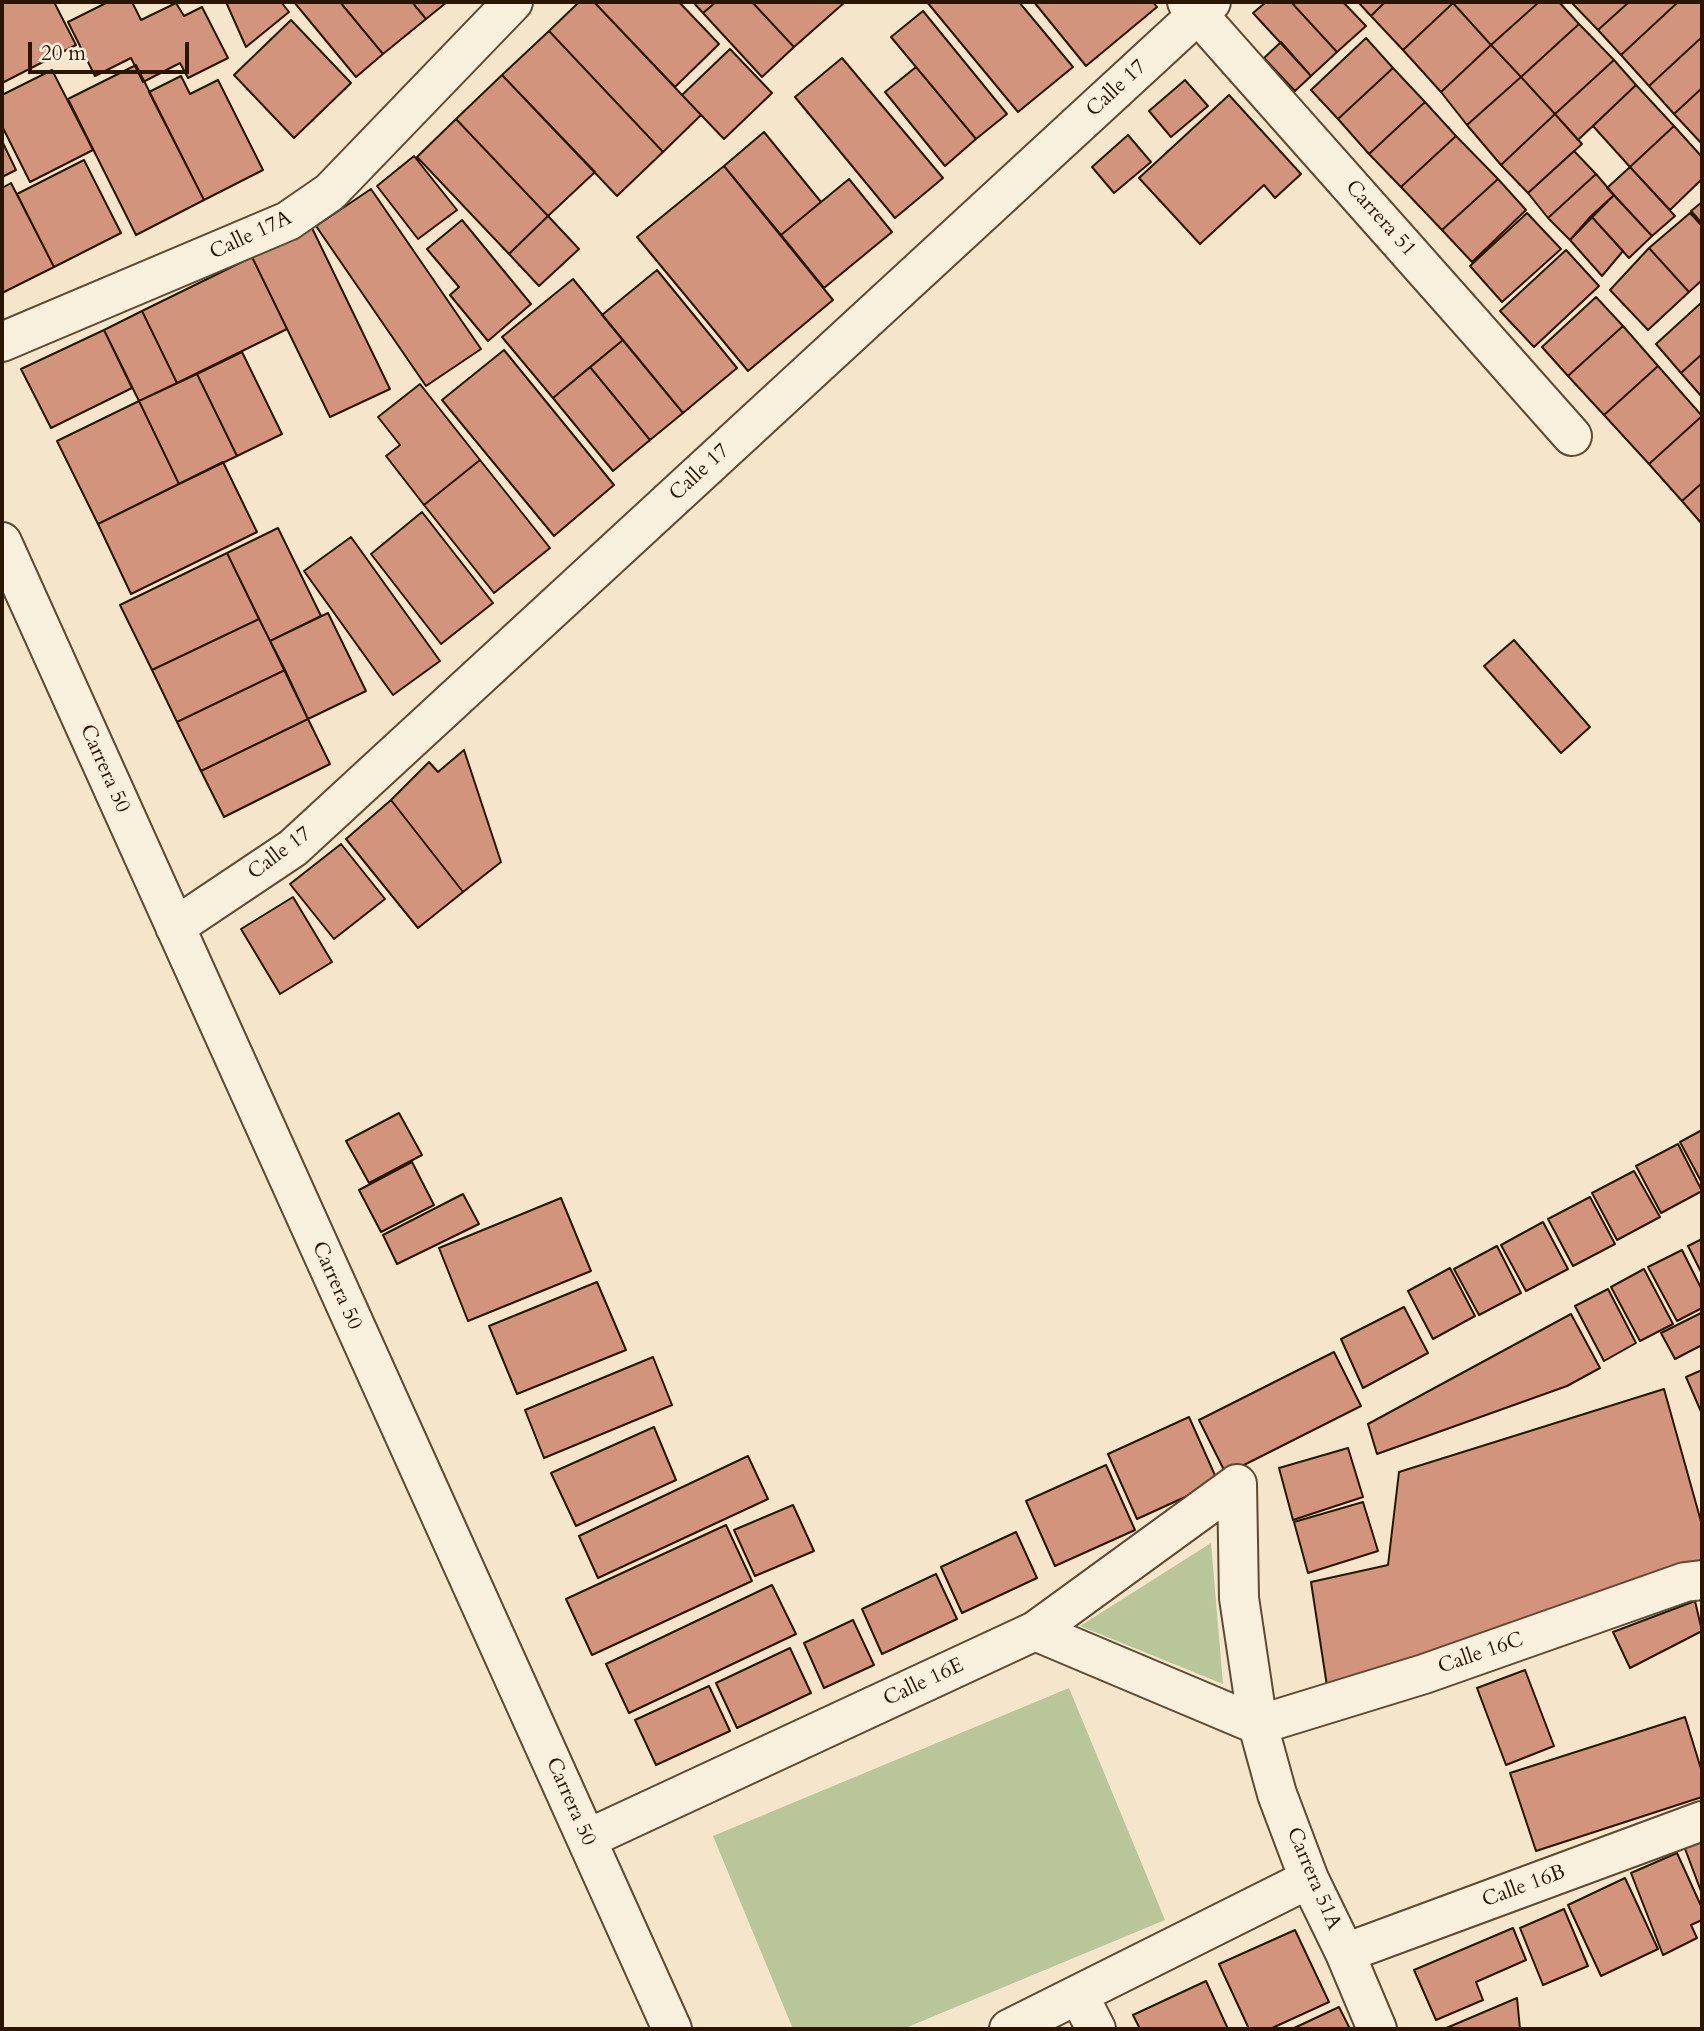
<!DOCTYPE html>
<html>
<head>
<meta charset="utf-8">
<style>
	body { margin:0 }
	#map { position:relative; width:1704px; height:2031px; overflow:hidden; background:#f5e6cb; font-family:Cardo,serif }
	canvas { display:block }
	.frame { position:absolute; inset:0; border:4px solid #2a1600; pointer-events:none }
	.scale { position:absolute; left:28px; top:42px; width:161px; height:32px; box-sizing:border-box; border:4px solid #2a1600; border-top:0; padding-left:9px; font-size:21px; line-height:24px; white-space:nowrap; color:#2a1600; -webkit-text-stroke:5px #f8efdd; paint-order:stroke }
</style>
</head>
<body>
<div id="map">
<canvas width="1704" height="2031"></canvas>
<div class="frame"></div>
<div class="scale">20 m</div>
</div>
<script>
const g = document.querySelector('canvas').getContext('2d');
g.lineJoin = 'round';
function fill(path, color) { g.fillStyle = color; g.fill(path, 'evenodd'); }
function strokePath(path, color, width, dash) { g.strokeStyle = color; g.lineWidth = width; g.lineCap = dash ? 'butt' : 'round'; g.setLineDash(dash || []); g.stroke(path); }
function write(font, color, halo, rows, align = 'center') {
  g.font = font + ' Cardo,serif'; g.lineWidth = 7; g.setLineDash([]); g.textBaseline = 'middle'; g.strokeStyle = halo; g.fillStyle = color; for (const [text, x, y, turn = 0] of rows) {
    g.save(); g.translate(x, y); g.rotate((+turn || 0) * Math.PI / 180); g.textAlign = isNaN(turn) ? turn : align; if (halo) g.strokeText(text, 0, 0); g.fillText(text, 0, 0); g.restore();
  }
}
const green = new Path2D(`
	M1211,1543L1223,1684L1080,1626Z
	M1069,1688L1165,1920L903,2029H793L713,1836Z`);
const building = new Path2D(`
	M2,2H54L76,45L2,83Z
	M108,2H132L141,20L176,3L184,16L202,7L228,58L188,78L180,63L143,82L131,58L95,76L68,22Z
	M226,2H281L289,12L246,47Z
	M294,2H340L383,54L356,77Z
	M340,2H412L426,19L383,54Z
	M412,2H447L426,19Z
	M579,2H594L701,115L663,152L549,31Z
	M594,2H679L719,44L675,87Z
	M693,2H716L703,13Z
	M716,2H752L794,47L762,77L703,13Z
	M752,2H845L794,47Z
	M927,2H1019L1073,67L1018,112Z
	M1034,2H1153L1157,7L1086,66Z
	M1266,2H1291L1337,52L1311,76L1253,13Z
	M1291,2H1343L1366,26L1337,52Z
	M1358,2H1385L1371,16Z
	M1385,2H1452L1453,3L1403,50L1371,16Z
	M1455,2H1539L1491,45L1453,3Z
	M1539,2H1559L1579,24L1521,77L1491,45Z
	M1571,2H1629L1598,30Z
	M1629,2H1678L1621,55L1598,30Z
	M1678,2H1702V37L1649,86L1621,55Z
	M1453,3L1491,45L1441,92L1403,50Z
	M923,11L1007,114L976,139L891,37Z
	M291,20L351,83L294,138L234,75Z
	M1579,24L1614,60L1555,114L1521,77Z
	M549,31L663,152L617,196L502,75Z
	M1702,37V88L1674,114L1649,86Z
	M1366,38L1393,68L1338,119L1311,90Z
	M1281,42L1311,76L1295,91L1264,58Z
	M1491,45L1521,77L1467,125L1441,92Z
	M730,49L772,93L724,139L682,95Z
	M842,58L943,178L895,218L795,97Z
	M1614,60L1636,85L1578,140L1555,114Z
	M136,65L204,200L136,235L68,99Z
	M916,67L976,139L945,166L885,92Z
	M1393,68L1425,102L1369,154L1338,119Z
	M52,70L93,150L30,182L2,126V95Z
	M502,75L595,172L548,216L456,119Z
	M181,76L190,94L218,80L263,170L204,200L149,92Z
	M1521,77L1555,114L1501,165L1467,125Z
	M1185,80L1208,106L1171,137L1149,111Z
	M1636,85L1674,126L1630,167L1593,126Z
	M1702,88V144L1674,114Z
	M1229,95L1301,174L1275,198L1264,185L1200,244L1139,178Z
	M1425,102L1456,136L1401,187L1369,154Z
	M1555,114L1582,144L1528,193L1501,165Z
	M456,119L548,216L509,254L417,157Z
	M1674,126L1702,157V179L1670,210L1630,167Z
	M764,132L821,202L781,235L724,166Z
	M1128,135L1151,162L1114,193L1092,167Z
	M1456,136L1498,179L1442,230L1401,187Z
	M2,141L16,170L2,177Z
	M1574,151L1596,174L1548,218L1528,193Z
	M414,156L457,210L418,239L377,186Z
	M84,160L121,233L54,267L17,194Z
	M724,166L833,300L748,371L637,237Z
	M1630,167L1675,216L1652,236L1607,188Z
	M1596,174L1614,195L1570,240L1548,218Z
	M849,179L892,232L824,288L781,235Z
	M1498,179L1526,210L1472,262L1442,230Z
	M11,183L54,267L2,293V188Z
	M371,189L481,349L426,386L316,226Z
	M1614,195L1652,236L1629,258L1591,216Z
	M1702,202V223L1691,211Z
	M1527,213L1561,249L1502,302L1470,266Z
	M1690,213L1702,226V280L1689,292L1649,248Z
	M548,216L579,249L539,286L509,254Z
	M1591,216L1623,251L1602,276L1570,240Z
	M462,220L531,304L488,341L450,295L459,287L427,249Z
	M312,228L390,389L330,417L252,257Z
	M1649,248L1689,292L1648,330L1610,290Z
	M1566,250L1599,286L1534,347L1500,311Z
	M252,257L287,329L177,383L142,311Z
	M657,270L737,368L683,413L602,315Z
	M573,279L623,340L553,398L502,337Z
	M1596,297L1623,326L1568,376L1542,347Z
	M1702,302V354L1681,373L1656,344Z
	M142,311L177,383L139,401L104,330Z
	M1623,326L1658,366L1604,415L1568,376Z
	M104,330L132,388L51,428L21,369Z
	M623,340L683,413L650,440L590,367Z
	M504,350L614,485L554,536L442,400Z
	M242,352L282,434L237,456L197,374Z
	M1702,354V397L1681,373Z
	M1658,366L1702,416L1649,464L1604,415Z
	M590,367L650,440L613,471L553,398Z
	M197,374L237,456L179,484L139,401Z
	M420,384L480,460L424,505L386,456L400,445L378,417Z
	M139,401L179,484L98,524L57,441Z
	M1702,416V483L1682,501L1649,464Z
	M480,460L550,548L494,593L424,505Z
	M223,462L257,532L131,594L98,524Z
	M1702,483V524L1682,501Z
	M422,512L493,603L441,644L371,554Z
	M278,528L321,616L270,641L227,553Z
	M351,537L440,661L393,695L304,571Z
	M227,553L259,619L152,670L120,605Z
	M328,613L366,691L308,719L270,641Z
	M259,619L285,670L177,722L152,670Z
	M1514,640L1590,727L1561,753L1484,666Z
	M285,670L308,719L201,771L177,722Z
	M308,719L330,764L224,817L201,771Z
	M464,750L501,862L463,892L391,800L429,762L438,772Z
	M391,800L463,892L418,928L346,839Z
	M341,844L385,899L334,939L290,884Z
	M293,897L332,962L280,994L241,929Z
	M399,1113L422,1155L369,1183L346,1141Z
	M1702,1130V1183L1680,1142Z
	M1678,1144L1702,1191L1661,1213L1636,1166Z
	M412,1162L434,1205L381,1232L359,1190Z
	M1634,1171L1660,1217L1617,1240L1592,1193Z
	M463,1194L479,1224L397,1264L383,1235Z
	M1590,1197L1615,1244L1573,1266L1548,1219Z
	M561,1198L591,1271L468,1321L439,1248Z
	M1543,1222L1568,1269L1526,1291L1501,1245Z
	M1702,1239V1274L1688,1246Z
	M1497,1246L1521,1293L1479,1315L1454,1269Z
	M1682,1250L1702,1290V1308L1677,1321L1648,1267Z
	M1450,1268L1475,1316L1433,1339L1408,1291Z
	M1644,1269L1673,1324L1640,1341L1611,1287Z
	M597,1282L626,1350L517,1394L489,1326Z
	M1608,1289L1636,1343L1604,1361L1575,1306Z
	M1404,1307L1428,1353L1363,1388L1341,1339Z
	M1701,1313L1702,1345L1675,1359L1661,1333Z
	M1571,1314L1600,1368L1567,1386L1377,1454L1368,1424Z
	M1334,1352L1361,1406L1226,1474L1199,1420Z
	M653,1357L672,1405L544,1458L525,1410Z
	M1702,1370V1414L1686,1377Z
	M1664,1389L1702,1525V1573L1327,1686L1311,1582L1388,1565L1399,1472Z
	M1189,1417L1218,1482L1137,1519L1108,1454Z
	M654,1427L676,1480L576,1526L551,1473Z
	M1348,1448L1363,1497L1293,1520L1279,1468Z
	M748,1456L768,1499L598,1578L579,1536Z
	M1106,1465L1135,1530L1055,1566L1026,1501Z
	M1363,1502L1378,1551L1308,1573L1294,1522Z
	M793,1505L814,1551L755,1576L734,1530Z
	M726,1525L752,1581L592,1655L566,1599Z
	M1016,1532L1037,1578L962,1613L941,1567Z
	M936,1574L957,1619L882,1654L862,1609Z
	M772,1585L796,1634L629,1713L606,1664Z
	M1695,1601L1702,1631L1630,1668L1613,1632Z
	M853,1620L874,1665L824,1688L804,1643Z
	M790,1648L811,1693L737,1728L716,1683Z
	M1525,1670L1554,1746L1506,1765L1477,1688Z
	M709,1686L730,1731L656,1765L635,1720Z
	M1685,1717L1702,1772V1797L1536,1851L1510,1773Z
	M1702,1839V1894L1684,1846Z
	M1677,1853L1702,1908V1920L1691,1925L1697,1938L1663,1955L1631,1873Z
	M1625,1878L1658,1949L1601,1976L1568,1905Z
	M1564,1909L1588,1966L1543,1985L1520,1928Z
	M1513,1928L1526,1960L1476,1982L1483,2000L1436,2020L1414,1970Z
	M1295,1930L1329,2002L1270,2029H1249L1219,1964Z
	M1206,1981L1228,2029H1140L1133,2015Z
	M1517,1998L1520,2029H1444Z
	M1339,2007L1350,2029H1292Z`);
const minor = new Path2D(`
	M1187,2L1572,436
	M2,342L288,221L330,192L513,2
	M2,542L672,2029
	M175,927L293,848L1211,2
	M1237,1484L1239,1598L1258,1725L1277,1794L1309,1879L1345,1953L1377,2029
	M1035,1631L1258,1725L1424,1674L1685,1582L1702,1580
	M587,1839L1035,1631L1237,1484
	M1345,1953L1702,1821
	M1079,1996L1096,2029
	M1009,2029L1309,1879`);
const streetNames = [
	["Calle 17",1117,89,-43],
	["Carrera 51",1380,219,48],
	["Calle 17A",251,236,-25],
	["Calle 17",700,473,-43],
	["Carrera 50",104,769,66],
	["Calle 17",280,854,-37],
	["Carrera 50",336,1286,66],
	["Calle 16C",1481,1654,-19],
	["Calle 16E",924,1683,-25],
	["Carrera 50",570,1802,66],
	["Carrera 51A",1313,1879,67],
	["Calle 16B",1524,1887,-20]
];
fill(green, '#b8c69a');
fill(building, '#d2947c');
strokePath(building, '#2a1600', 2);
strokePath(minor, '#5d4a33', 42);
strokePath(minor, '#f8efdd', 38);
write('21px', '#2a1600', '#f8efdd', streetNames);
</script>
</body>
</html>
